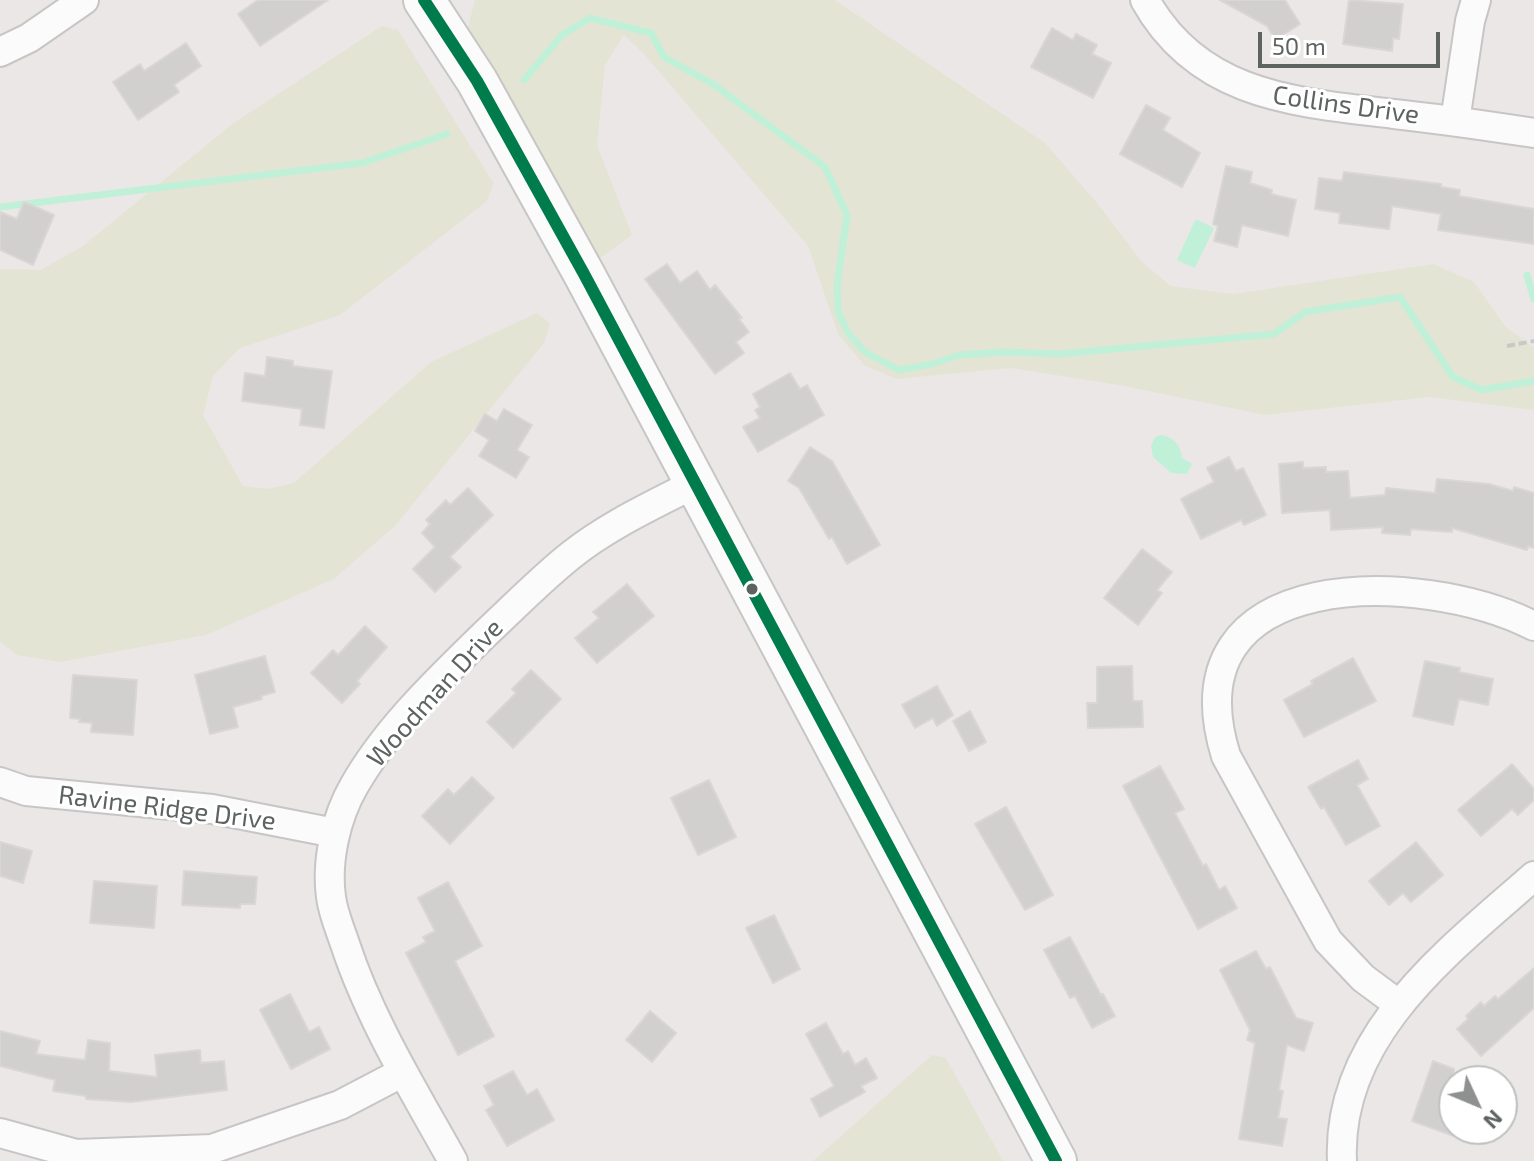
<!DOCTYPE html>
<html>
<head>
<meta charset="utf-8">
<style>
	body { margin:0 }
	#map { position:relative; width:1534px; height:1161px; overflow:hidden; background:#ebe7e7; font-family:"Exo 2",sans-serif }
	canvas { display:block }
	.north { position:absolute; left:1438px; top:1065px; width:80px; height:80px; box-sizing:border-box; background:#fff; border:2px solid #bec1c0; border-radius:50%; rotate:134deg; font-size:22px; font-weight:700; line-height:32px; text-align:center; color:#5d6361 }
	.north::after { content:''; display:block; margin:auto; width:28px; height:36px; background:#8f9190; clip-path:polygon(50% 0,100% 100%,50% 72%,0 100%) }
	.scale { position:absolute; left:1258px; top:32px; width:182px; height:36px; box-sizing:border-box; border:4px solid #5d6361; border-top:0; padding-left:10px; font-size:24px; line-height:28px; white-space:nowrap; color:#5d6361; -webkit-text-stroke:6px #fff; paint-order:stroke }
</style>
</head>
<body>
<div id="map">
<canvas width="1534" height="1161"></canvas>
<div class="north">N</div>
<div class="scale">50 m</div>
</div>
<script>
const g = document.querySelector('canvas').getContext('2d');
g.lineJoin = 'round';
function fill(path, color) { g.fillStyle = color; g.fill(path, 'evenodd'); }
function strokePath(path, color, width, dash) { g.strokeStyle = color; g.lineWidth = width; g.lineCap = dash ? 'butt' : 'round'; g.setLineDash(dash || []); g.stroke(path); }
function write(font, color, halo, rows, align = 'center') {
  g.font = font + ' "Exo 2",sans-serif'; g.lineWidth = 6; g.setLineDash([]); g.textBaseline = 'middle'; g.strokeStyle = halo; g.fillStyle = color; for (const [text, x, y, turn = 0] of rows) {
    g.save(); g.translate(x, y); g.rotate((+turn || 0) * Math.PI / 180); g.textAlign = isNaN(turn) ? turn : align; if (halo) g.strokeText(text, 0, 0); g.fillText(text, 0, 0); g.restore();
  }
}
const green = new Path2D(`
	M475,0H835L1045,143L1098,204L1142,262L1171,286L1233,294L1433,264L1474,282L1506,327L1534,348V410L1430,397L1265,415L1124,386L1011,368L896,379L864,365L838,334L808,246L644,54L624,35L605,65L597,145L632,235L592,264L467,31Z
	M382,26L398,30L494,184L486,202L340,315L240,348L213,376L203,415L243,486L268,489L294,483L431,362L537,313L550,323L544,343L395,526L334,579L206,635L60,662L17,655L0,642V269L41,270L83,246L232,124Z
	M932,1055L946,1058L1003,1161H813Z`);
const water = new Path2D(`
	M1195,220H1198L1214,228L1195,268L1177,260Z
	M1161,435C1174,437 1181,446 1182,458L1192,464L1187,474L1171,473L1153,457L1151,446L1155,437Z`);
const stream = new Path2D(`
	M524,80L562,35L590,18L651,33L664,57L713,84L825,167L847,215L837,285L838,311L848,333L865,352L899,370L932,364L960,355L1003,352L1060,354L1274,334L1305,312L1400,297L1453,377L1482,390L1534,381
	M0,207L362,163L447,134
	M1527,275L1534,299`);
const building = new Path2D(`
	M258,0H328L260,46L238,14Z
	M1220,0H1285L1300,24L1275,40L1267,26Z
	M1349,0L1403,4L1399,39L1393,38L1392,51L1343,44Z
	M1052,28L1073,40L1076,34L1097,45L1092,54L1111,63L1093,98L1031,67Z
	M186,43L201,66L174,85L179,92L138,120L113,82L140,64L144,71Z
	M1146,105L1170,118L1163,130L1200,153L1182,187L1120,154Z
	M1226,166L1252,172L1250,183L1272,190L1271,194L1296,200L1288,236L1242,225L1237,247L1214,241L1218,226L1213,224Z
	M1344,172L1441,184V187L1460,190L1459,196L1534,209V244L1438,230L1441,214L1392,206L1389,229L1339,223L1340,213L1315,209L1319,178L1342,181Z
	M24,202L54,215L33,265L0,250V212L17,219Z
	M667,264L680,283L697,271L710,290L715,285L742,318L739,319L749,332L736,342L744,353L715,374L645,279Z
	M267,357L293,361V366L332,371L324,428L300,425L302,409L242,401L245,373L265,376Z
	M790,373L800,389L807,385L824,415L758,452L743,427L760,418L755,410L760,407L753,394Z
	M504,409L532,425L517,450L529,457L516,478L479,456L489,440L475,431L485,414L497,421Z
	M810,447L832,461L880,545L847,564L832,537L829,539L799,488L788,481Z
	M1229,457L1236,471L1243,468L1266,515L1244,525L1241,520L1201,539L1181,499L1214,482L1207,468Z
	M1303,462V468L1326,467V472L1348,471L1350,498L1385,495L1386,488L1435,493L1437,479L1489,484L1513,491L1514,487L1534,493V548L1528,546L1527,550L1452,528V532L1411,529L1410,535L1382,533L1383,527L1331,530L1330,510L1282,513L1279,464Z
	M468,488L493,515L450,557L461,567L435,592L413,569L435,547L422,533L430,524L426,520L446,500L450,505Z
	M1142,549L1172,572L1157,590L1162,593L1138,625L1104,598Z
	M627,584L654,616L597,663L575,638L599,618L593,612Z
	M365,626L387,647L357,681L360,684L342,703L311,673L333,650L338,655Z
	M265,656L275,692L261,696L262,699L233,707L238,727L210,734L195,675Z
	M1353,658L1376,701L1304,737L1284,700L1313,684L1311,681Z
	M1425,661L1460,668L1459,672L1493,679L1488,705L1459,699L1453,725L1413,716Z
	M1132,666L1133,701H1142L1143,727L1088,728L1087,703H1097V667Z
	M531,670L561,699L513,748L487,722L516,693L512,689Z
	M73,675L137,680L133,735L91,732L92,723L79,722L80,719L70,718Z
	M937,686L953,715L937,726L933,718L915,728L902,705Z
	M970,711L986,742L969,751L953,721Z
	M1358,760L1368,779L1357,785L1380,826L1346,845L1324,807L1321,809L1308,787Z
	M1512,764L1534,789V800L1518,815L1512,809L1481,836L1458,810Z
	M1160,766L1184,809L1175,813L1203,866L1206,864L1219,890L1225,886L1237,908L1198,929L1123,786Z
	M472,777L494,798L450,844L422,816L448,789L454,795Z
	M709,780L736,837L698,855L671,798Z
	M1006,807L1053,895L1025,910L975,824Z
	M0,842L32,851L23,883L0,876Z
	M1416,842L1443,875L1411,902L1403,893L1389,905L1369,881Z
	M184,871L257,877L255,904H240V908L182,905Z
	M94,881L157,886L154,928L90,923Z
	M448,882L482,946L455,961L494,1036L458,1055L406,953L426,942L423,937L435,931L418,898Z
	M774,915L800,969L773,983L746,928Z
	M1070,937L1101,995L1103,994L1115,1016L1092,1028L1075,996L1070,998L1044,950Z
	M1256,951L1266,969L1270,967L1296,1018L1313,1023L1304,1051L1287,1045L1279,1090L1283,1091L1278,1118L1287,1119L1282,1146L1239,1139L1255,1043L1247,1040L1250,1030L1220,970Z
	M1534,968V1008L1481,1056L1457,1029L1468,1019L1466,1016L1481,1002L1484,1006L1495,996L1498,999Z
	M290,994L309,1032L319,1027L330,1049L291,1069L260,1010Z
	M650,1011L676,1033L652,1062L626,1040Z
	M826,1023L843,1054L848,1051L855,1065L866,1058L877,1078L861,1086L865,1092L820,1117L811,1099L834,1086L806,1034Z
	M0,1031L40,1041L36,1054L85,1060L88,1040L110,1043L109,1071L157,1077L155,1055L200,1050L201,1063L224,1061L227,1090L131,1102L86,1099V1096L53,1091L55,1080L0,1066Z
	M1433,1061L1454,1069V1136L1412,1121Z
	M513,1071L527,1095L537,1089L554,1120L507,1146L486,1110L494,1105L484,1086Z`);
const path = new Path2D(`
	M1507,346L1534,341`);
const street = new Path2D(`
	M1145,0C1199,97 1296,102 1394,114C1441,119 1488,126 1534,133
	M0,52L29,38L84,0
	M1455,121L1470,21L1476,0
	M0,782L26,791L212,809L335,833
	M1398,1004L1363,978L1328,941L1226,756C1166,563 1422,569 1534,626
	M0,1133L76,1154L212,1149L340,1105L403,1072
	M453,1161C414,1091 370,1020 345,944C340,929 333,913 331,897C326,861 336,817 354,786C387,728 438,680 485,634C513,608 540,580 570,556C607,526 653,505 696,483
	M1342,1161C1336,1035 1449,951 1534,876`);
const secondary = new Path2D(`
	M424,0L477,81L584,274L1056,1161`);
const bus1 = new Path2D(`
	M424,0L477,81L584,274L1056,1161`);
const markers = [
	[752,589,7,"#5d6361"]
];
const streetNames = [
	["Collins Drive",1346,105,8],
	["Woodman Drive",435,693,-48],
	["Ravine Ridge Drive",167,808,7]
];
fill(green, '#e4e4d4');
fill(water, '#c0f0d8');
strokePath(stream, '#c0f0d8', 7);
fill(building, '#d2cfcf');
strokePath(building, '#dad6d6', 2);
strokePath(street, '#c7c5c5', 32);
strokePath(secondary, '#c6c6c5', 44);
strokePath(path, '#c7c9c4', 4, [8, 4]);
strokePath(street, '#fcfbfb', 28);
strokePath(secondary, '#fcfbfb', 40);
strokePath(bus1, '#007b4b', 12);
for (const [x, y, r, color] of markers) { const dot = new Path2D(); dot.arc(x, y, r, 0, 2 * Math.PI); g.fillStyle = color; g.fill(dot); strokePath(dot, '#fff', 3); }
write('26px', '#5d6361', '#fff', streetNames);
</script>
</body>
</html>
